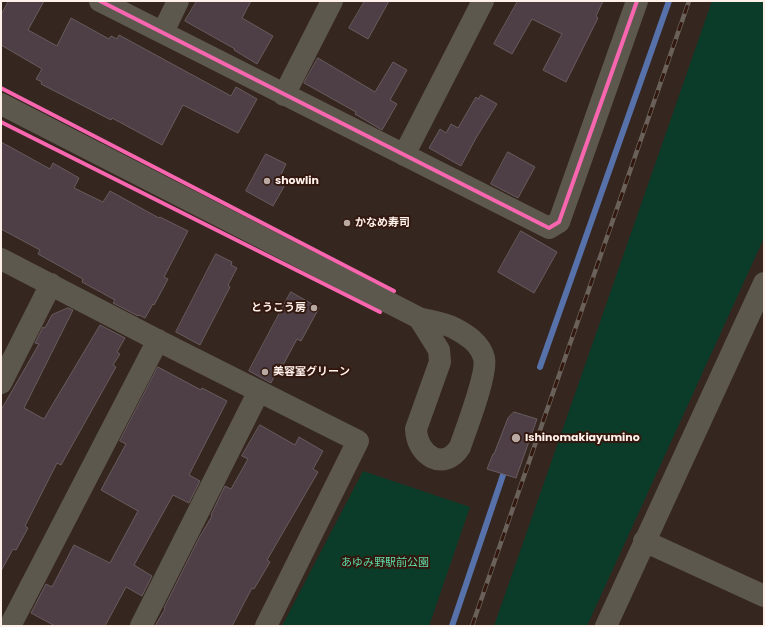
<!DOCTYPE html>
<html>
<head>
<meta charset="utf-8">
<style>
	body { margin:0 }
	#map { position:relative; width:765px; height:627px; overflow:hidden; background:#35261f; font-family:Poppins,sans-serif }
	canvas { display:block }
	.frame { position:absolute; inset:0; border:2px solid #fff0ea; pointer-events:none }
</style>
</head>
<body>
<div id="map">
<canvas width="765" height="627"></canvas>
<div class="frame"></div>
</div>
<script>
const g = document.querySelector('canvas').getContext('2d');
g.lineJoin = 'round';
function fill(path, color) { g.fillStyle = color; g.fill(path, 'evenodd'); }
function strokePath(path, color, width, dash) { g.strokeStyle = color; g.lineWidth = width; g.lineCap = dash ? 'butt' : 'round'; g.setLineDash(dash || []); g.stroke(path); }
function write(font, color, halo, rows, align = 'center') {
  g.font = font + ' Poppins,"Noto Sans JP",sans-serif'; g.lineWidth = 4; g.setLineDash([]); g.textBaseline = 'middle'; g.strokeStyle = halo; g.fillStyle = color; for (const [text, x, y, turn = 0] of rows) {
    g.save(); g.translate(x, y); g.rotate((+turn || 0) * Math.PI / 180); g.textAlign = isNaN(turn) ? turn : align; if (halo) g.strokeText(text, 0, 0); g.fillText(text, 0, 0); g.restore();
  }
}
const green = new Path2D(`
	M712,1H764V238L587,626H494Z
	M363,471L470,507L429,626H282Z`);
const stream = new Path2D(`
	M540,367L669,1
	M452,626L503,475`);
const building = new Path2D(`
	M9,1H44L28,30L57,46L71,18L109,39L111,36L117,39L119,35L231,96L236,87L257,99L238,133L183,105L162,145L112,118L111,120L41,84L42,82L36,79L42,69L1,45V15Z
	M197,1H251L242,18L273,36L257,64L234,50L235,49L185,21Z
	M365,1H389L368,39L349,28Z
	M518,1H603L596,16L598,18L566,82L543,70L562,34L532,19L512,54L494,44Z
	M318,58L375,92L393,62L407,70L390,100L397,104L382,130L355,114L356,112L304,83Z
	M481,95L497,104L476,138L461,166L429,148L440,129L446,133L451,124L458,128L476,97L478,99Z
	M1,142L50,169L53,163L79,178L74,188L103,202L110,191L159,218L160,217L188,231L164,277L168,279L154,305L153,304L145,318L139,315L138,316L113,303L115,300L82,282L83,279L38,254L40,250L1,229Z
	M508,152L535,167L518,198L491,184Z
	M266,154L286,164L279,179L286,183L273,206L246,191Z
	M521,231L557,252L534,293L498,272Z
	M216,254L232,262L231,265L237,268L228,285L230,287L200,345L176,332Z
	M291,292L319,308L301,341L297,339L283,365L281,363L271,383L249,371Z
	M68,308L73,310L24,408L44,419L100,325L125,338L117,352L120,354L113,365L116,367L61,465L57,463L25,526L28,528L16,550L13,549L1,571V410L39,344L35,343L43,327L45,328L52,315Z
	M158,367L201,390L202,388L227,401L189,475L200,481L189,503L173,495L134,565L152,576L142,596L126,587L105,626H55L31,613L46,584L52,587L74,545L110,563L138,511L101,490L126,444L120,441Z
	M514,412L537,419L516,478L487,469L493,454H494L508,418Z
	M260,425L295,445L299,437L323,451L313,469L318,472L267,560L270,562L254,589L252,588L232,626H155L165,609L164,608L199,538L212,516L211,515L224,488L225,486L231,489L248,459L242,456Z`);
const minor = new Path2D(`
	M100,1L549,228L559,222L637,1
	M163,32L178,1
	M284,95L332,1
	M1,104L419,318C430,321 444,323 454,328C467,335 480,343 484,358C488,373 466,429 460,447C444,472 417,456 416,429L440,362L439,350L419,318
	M404,155L483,1
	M1,259L161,342L358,441L266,626
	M1,383L51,284
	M644,541L764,596
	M10,626L158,340
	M141,626L259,391
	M606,626L764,283`);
const rail = new Path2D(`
	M472,626L689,1`);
const cycleway = new Path2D(`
	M100,1L549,228L559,222L637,1
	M1,88L394,291
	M1,122L380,312`);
const markers = [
	[267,181,4,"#b8a9a3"],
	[347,223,4,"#b8a9a3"],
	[314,308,4,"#b8a9a3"],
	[265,372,4,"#b8a9a3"],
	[516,438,5,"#b8a9a3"]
];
const poiNames = [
	["showlin",275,181],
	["かなめ寿司",355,223],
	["とうこう房",306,308,"right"],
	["美容室グリーン",273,372],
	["Ishinomakiayumino",525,438]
];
const parkNames = [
	["あゆみ野駅前公園",385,563]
];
fill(green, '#0b3c29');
strokePath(stream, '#5771aa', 6);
fill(building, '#4e3f47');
strokePath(building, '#675c5e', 1);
strokePath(minor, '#5d584e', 22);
strokePath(rail, '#6a625a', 4.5);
strokePath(rail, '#32180e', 3, [9]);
strokePath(cycleway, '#f766af', 4);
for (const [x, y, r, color] of markers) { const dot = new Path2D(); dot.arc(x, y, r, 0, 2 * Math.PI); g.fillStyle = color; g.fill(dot); strokePath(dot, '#32180e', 1.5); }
write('bold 11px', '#fff0ea', '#32180e', poiNames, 'left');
write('11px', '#5edba7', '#32180e', parkNames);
</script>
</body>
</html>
